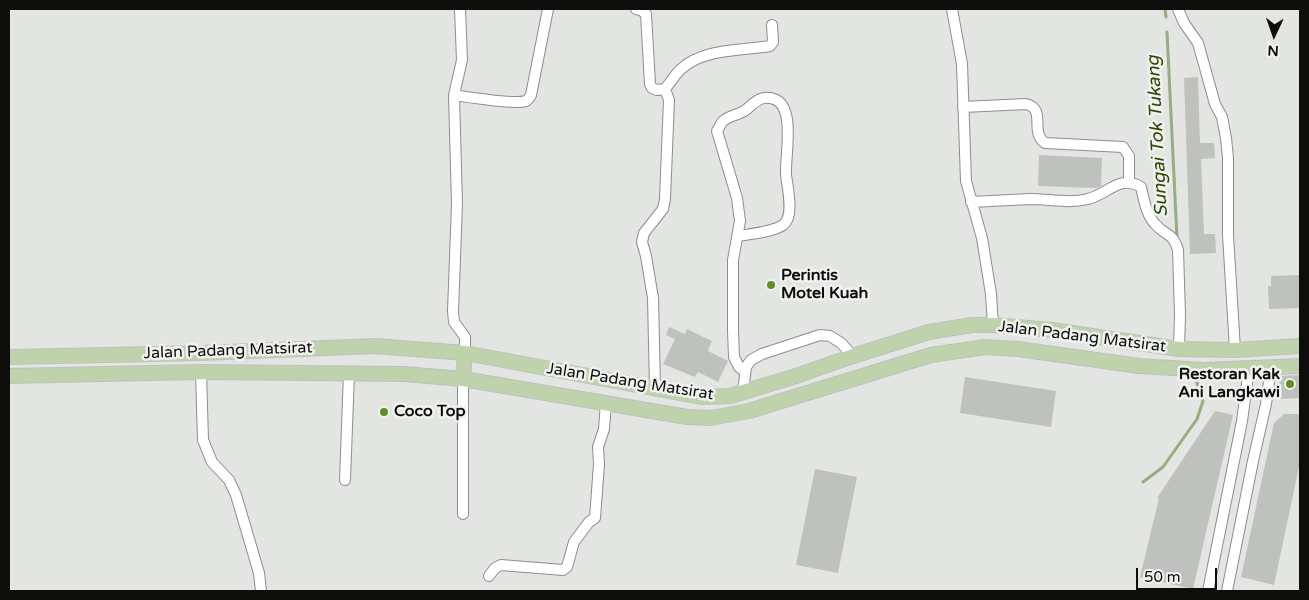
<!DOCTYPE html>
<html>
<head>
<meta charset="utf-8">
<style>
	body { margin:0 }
	#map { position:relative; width:1309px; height:600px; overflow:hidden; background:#e3e5e2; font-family:"Varela Round",sans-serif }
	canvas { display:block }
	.frame { position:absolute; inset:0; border:10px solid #0d0d0c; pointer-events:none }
	.north { position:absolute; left:1249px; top:10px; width:50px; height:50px; -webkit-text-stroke:4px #f0f2ef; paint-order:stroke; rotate:183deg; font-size:14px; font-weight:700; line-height:20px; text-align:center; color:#0d0d0c }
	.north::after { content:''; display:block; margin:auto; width:18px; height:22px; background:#0d0d0c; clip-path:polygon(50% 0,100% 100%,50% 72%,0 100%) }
	.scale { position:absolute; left:1136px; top:568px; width:81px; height:22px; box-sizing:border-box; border:2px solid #0d0d0c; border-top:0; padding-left:6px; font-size:15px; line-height:18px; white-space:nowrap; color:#0d0d0c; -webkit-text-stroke:4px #f0f2ef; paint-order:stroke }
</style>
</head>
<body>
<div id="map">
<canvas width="1309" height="600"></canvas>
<div class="frame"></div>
<div class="north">N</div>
<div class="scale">50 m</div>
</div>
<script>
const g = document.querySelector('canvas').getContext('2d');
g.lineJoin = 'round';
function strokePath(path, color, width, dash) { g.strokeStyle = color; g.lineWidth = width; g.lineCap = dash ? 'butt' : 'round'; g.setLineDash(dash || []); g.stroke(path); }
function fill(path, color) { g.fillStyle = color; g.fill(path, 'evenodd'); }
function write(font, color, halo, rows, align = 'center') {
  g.font = font + ' "Varela Round",sans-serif'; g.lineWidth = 5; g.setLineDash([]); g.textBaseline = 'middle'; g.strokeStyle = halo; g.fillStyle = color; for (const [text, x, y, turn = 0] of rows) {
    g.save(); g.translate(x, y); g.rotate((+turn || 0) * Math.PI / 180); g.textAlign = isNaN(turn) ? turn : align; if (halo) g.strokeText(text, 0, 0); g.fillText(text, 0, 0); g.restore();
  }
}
const stream = new Path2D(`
	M1165,9L1166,17
	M1167,32L1177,238
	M1143,482L1163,467L1197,419L1203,401L1196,380`);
const building = new Path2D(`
	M1198,77L1200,143H1214L1215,158L1201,159L1204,234H1215L1216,253L1190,254L1184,78Z
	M1039,155L1102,158L1101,186L1096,188L1038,186Z
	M1300,275V308L1269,309L1268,286H1271V276Z
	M669,327L685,334L687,329L712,341L708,351L728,361L718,382L698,372L695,377L663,364L675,339L666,335Z
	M1300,375V398L1280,399L1279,376Z
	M965,377L1056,391L1051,427L960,413Z
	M1215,411L1233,415L1193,589L1140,577L1159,498H1157Z
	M1284,414H1300V462L1274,585L1241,577L1274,423Z
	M815,469L857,477L838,573L796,565Z`);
const minor = new Path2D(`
	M636,9L641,10L646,14L650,84L652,88L657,90L665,89L669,100L665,199L663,209L644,233L642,242L646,256L653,298L655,388
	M952,9L962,64L966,181L982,238L991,294L993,325
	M1178,9L1184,23L1198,43L1215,104L1222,117L1226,138L1228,158V235L1235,350
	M665,89C670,83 674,76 680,70C702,48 741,51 770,46L773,42L772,25
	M454,95L462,60L460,9
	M963,107L1026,104C1047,109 1029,132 1045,143L1123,147L1129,156V182
	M971,202C991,201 1010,200 1030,199C1049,199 1069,204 1088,199C1108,194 1120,174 1141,187C1144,200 1146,214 1155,224C1165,236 1173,232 1178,250L1180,315L1179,349
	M738,236C750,234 773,232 783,225C795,217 787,186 786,174C785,156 796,106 774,99C761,95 755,102 747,109C740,115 730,115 723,121C721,123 719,128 717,131L737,198L740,221L733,260V331L734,357L739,367L745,372
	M465,353V337L454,322L453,311L457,204L454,95C468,97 514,105 526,101C529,99 529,98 531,95L548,9
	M201,372L203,440L212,462L229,480L236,495L259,573L261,591
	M743,392L746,367L751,360L762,354L820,335L830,336L841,343L853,356
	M345,480L349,373
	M463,514V379
	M489,576L495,568L501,565L563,570L567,567L574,542L589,522L595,518L599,464L598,447L604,429L606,403
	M1208,591L1242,421L1249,368
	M1227,591L1253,461L1266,404L1271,367`);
const major = new Path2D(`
	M9,357L202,353L375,346L465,353L701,397L730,396L793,377L853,356L929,332L972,325H993L1052,330L1179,349L1235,350L1300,346
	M9,376L201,372L404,374L463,379L687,417L711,418L749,411L931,355L985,347L1018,349L1139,366L1204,370L1300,366
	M463,379L465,353`);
const markers = [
	[771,285,5,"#5f8e23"],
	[1290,384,5,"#5f8e23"],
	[384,412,5,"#5f8e23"]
];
const poiNames = [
	["Perintis",781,276],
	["Motel Kuah",781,294],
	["Restoran Kak",1280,375,"right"],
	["Ani Langkawi",1280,393,"right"],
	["Coco Top",394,412]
];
const streetNames = [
	["Jalan Padang Matsirat",1082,337,7],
	["Jalan Padang Matsirat",228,351,-2],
	["Jalan Padang Matsirat",630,382,9]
];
const waterNames = [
	["Sungai Tok Tukang",1158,136,-93]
];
strokePath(stream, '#95ad80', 3);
fill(building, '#bfc1be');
strokePath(minor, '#8c8e8a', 12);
strokePath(major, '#c0c0c0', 16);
strokePath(minor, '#fff', 10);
strokePath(major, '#bed2ab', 14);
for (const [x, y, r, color] of markers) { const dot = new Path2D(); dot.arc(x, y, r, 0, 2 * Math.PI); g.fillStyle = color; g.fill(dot); strokePath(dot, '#f0f2ef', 2); }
write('bold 16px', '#0d0d0c', '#f0f2ef', poiNames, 'left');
write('16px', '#0d0d0c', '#f0f2ef', streetNames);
write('italic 18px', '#2c4902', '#f0f2ef', waterNames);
</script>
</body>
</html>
